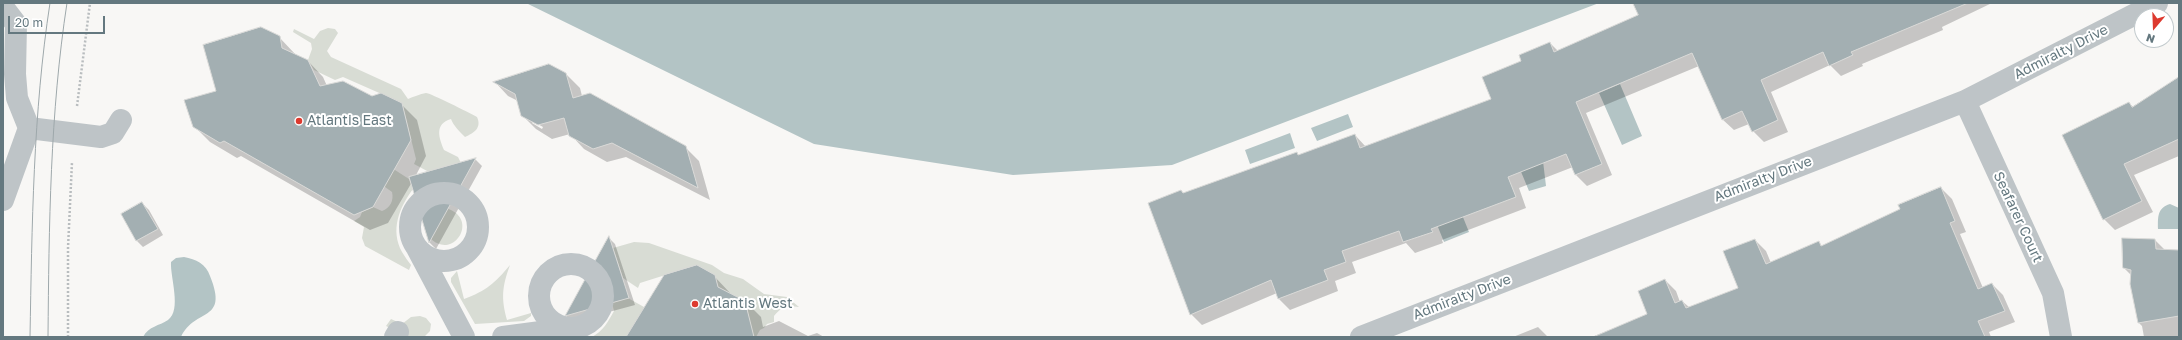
<!DOCTYPE html>
<html>
<head>
<meta charset="utf-8">
<style>
	body { margin:0 }
	#map { position:relative; width:2182px; height:340px; overflow:hidden; background:#f8f7f5; font-family:"Golos Text",sans-serif }
	canvas { display:block }
	.frame { position:absolute; inset:0; border:4px solid #64787f; pointer-events:none }
	.north { position:absolute; left:2134px; top:8px; width:40px; height:40px; box-sizing:border-box; background:#fff; border:1px solid #c1c9cc; border-radius:50%; rotate:199deg; font-size:11px; font-weight:700; line-height:16px; text-align:center; color:#64787f }
	.north::after { content:''; display:block; margin:auto; width:14px; height:18px; background:#dd3a2f; clip-path:polygon(50% 0,100% 100%,50% 72%,0 100%) }
	.scale { position:absolute; left:8px; top:16px; width:97px; height:18px; box-sizing:border-box; border:2px solid #64787f; border-top:0; padding-left:5px; font-size:12px; line-height:14px; white-space:nowrap; color:#64787f; -webkit-text-stroke:3px #fff; paint-order:stroke }
</style>
</head>
<body>
<div id="map">
<canvas width="2182" height="340"></canvas>
<div class="frame"></div>
<div class="north">N</div>
<div class="scale">20 m</div>
</div>
<script>
const g = document.querySelector('canvas').getContext('2d');
g.lineJoin = 'round';
function fill(path, color) { g.fillStyle = color; g.fill(path, 'evenodd'); }
function strokePath(path, color, width, dash) { g.strokeStyle = color; g.lineWidth = width; g.lineCap = dash ? 'butt' : 'round'; g.setLineDash(dash || []); g.stroke(path); }
function write(font, color, halo, rows, align = 'center') {
  g.font = font + ' "Golos Text",sans-serif'; g.lineWidth = 4; g.setLineDash([]); g.textBaseline = 'middle'; g.strokeStyle = halo; g.fillStyle = color; for (const [text, x, y, turn = 0] of rows) {
    g.save(); g.translate(x, y); g.rotate((+turn || 0) * Math.PI / 180); g.textAlign = isNaN(turn) ? turn : align; if (halo) g.strokeText(text, 0, 0); g.fillText(text, 0, 0); g.restore();
  }
}
const green = new Path2D(`
	M328,28L335,29L338,33L327,51L331,57L401,89L408,99C413,97 420,94 426,93C430,93 470,113 477,117C482,128 474,133 465,137C460,132 453,125 451,119C434,124 439,138 444,150L458,157L461,163L429,172L414,164L416,159L402,103L343,77L335,80L314,70L308,60L312,49L311,43L293,32L294,29L314,39L320,31Z
	M395,170L409,179L413,189C399,208 390,230 402,252C405,257 408,261 411,265L409,270L365,246L362,238L364,227L354,221L360,217L362,212L373,207L382,211C390,208 394,201 392,192L385,187L380,174Z
	M445,208C481,217 454,262 430,238Z
	M634,242L649,243L712,265L724,273L743,279L764,294L787,297L799,307C787,305 782,306 774,316V322L767,324L764,328L760,330L756,337L744,330L748,313L745,301L718,287L715,275L697,265L640,283L638,288L623,278L613,248Z
	M510,265C502,287 501,298 507,320L531,313V316L524,321L475,324L451,282V278L457,271L464,299C486,291 495,283 510,265Z
	M628,298L644,307L650,330L626,337H592C603,331 608,322 614,311L612,303Z
	M420,316L426,318L431,324L430,331L424,337H408L386,326L391,319L402,324L411,317Z`);
const water = new Path2D(`
	M526,3H1599L1172,165L1013,175L814,144Z
	M1620,84L1642,136L1622,145L1599,93Z
	M1348,114L1353,127L1317,141L1311,128Z
	M1290,133L1295,148L1250,164L1245,150Z
	M1507,138L1543,161L1546,186L1529,191Z
	M1454,195L1469,232L1444,242L1429,205Z
	M2170,204L2179,208V229H2158C2158,217 2157,208 2170,204Z
	M184,257C196,259 206,264 210,276C229,323 195,307 181,337H143C149,326 159,326 168,320C182,310 170,277 171,262L176,258Z`);
const shadow = new Path2D(`
	M1634,3H1992L1942,27L1943,30L1862,64L1863,66L1841,76L1830,65L1771,92L1788,132L1764,142L1753,131L1749,124L1734,130L1722,119L1699,66L1586,113L1612,175L1587,186L1576,175L1573,167L1519,188L1526,208L1442,240L1443,243L1415,253L1406,243L1352,262L1356,273L1335,281L1338,291L1290,310L1279,299L1277,293L1202,325L1191,314L1184,194L1297,153L1299,155L1355,135L1366,147L1492,100L1522,62L1550,43L1558,51L1639,16Z
	M279,37L296,55L307,60L323,77L327,86L401,104L417,120L426,156L415,177L476,160L482,166L436,249L430,243L412,182L388,223L370,230L241,156L237,158L210,142L194,126Z
	M566,74L580,88L582,96L685,147L699,161L710,200L626,157L607,162L584,149L570,134L552,139L536,129L522,115L518,101L508,96L495,82ZM532,121L543,127L542,129L532,123Z
	M2179,79V156L2134,175L2153,212L2115,230L2104,219L2129,103L2133,107Z
	M1941,188L1952,199L1966,232L1960,234L1983,288L1992,284L2003,295L2015,322L1989,332L1991,337H1592L1649,314L1665,280L1676,291L1680,302L1682,301L1689,307L1739,288L1755,240L1766,251L1771,263L1819,242L1822,246L1901,210Z
	M142,203L149,210L163,235L143,247L137,241L122,214Z
	M609,238L615,244L635,305L572,322L566,316Z
	M2155,240L2165,250L2179,251V337H2144L2142,326L2139,323L2131,275L2124,268Z
	M714,276L731,294L745,301L761,317L763,327L779,321L808,336L817,333L824,337H628Z
	M1538,327L1548,337H1513Z`);
const building = new Path2D(`
	M1633,3H1968L1851,52L1853,55L1829,66L1823,52L1761,80L1778,120L1752,132L1742,111L1722,120L1692,53L1576,102L1602,164L1575,175L1566,154L1508,177L1516,197L1431,229L1433,232L1403,242L1399,231L1342,251L1346,262L1324,270L1328,280L1278,299L1271,280L1190,315L1148,203L1181,190L1183,193L1297,152L1298,155L1355,134L1360,148L1491,99L1482,77L1521,61L1519,55L1550,42L1554,52L1638,15Z
	M261,27L280,36L282,48L308,60L320,86L343,81L372,96L381,93L402,103L411,140L373,207L354,215L224,141L220,143L193,127L184,100L216,91L203,45Z
	M549,64L566,73L573,98L590,93L686,146L698,188L612,143L593,149L569,136L564,118L538,125L521,116L515,94L493,82Z
	M2179,77V139L2124,164L2142,201L2103,220L2062,135L2129,102L2132,107Z
	M476,158L429,243L409,177Z
	M1941,187L1955,221L1950,223L1978,289L1992,283L2005,311L1978,321L1985,337H1593L1647,314L1638,291L1665,279L1675,303L1682,300L1686,308L1738,288L1723,251L1755,239L1766,264L1819,241L1821,246L1900,209L1898,205Z
	M142,202L158,229L136,241L121,214Z
	M609,236L629,298L565,316L595,261Z
	M2122,238L2155,239L2156,249L2179,250V316L2138,323L2130,284L2131,270L2123,268Z
	M697,265L715,275L718,287L745,301L754,337H626L664,275Z`);
const path = new Path2D(`
	M77,106L90,3
	M68,337V248L72,162`);
const minor = new Path2D(`
	M3,7L16,24L15,74L17,98L29,128L3,200
	M1965,101L2053,293L2061,337
	M29,128L101,137L113,133L121,120
	M410 227a34 34 0 1 1 68 0a34 34 0 1 1-68 0Z
	M417,248L464,337
	M539 296a32 32 0 1 1 64 0a32 32 0 1 1-64 0Z
	M395,337L398,332
	M503,337L571,328
	M1361,337L1965,101L2157,3`);
const tram = new Path2D(`
	M30,337C32,226 33,113 50,3
	M48,337C49,226 50,113 67,3`);
const markers = [
	[299,121,4,"#dd3a2f"],
	[695,304,4,"#dd3a2f"]
];
const streetNames = [
	["Admiralty Drive",2061,52,-27],
	["Admiralty Drive",1763,179,-21],
	["Seafarer Court",2018,217,65],
	["Admiralty Drive",1462,297,-21]
];
const poiNames = [
	["Atlantis East",307,121],
	["Atlantis West",703,304]
];
fill(green, '#d8dcd4');
fill(water, '#b3c4c5');
fill(shadow, '#0003');
fill(building, '#a3afb2');
strokePath(building, '#d9d9d7', 1);
strokePath(path, '#b9bdbf', 2.5, [2, 2]);
strokePath(minor, '#bec4c7', 22);
strokePath(tram, '#9ea8ab', 1);
for (const [x, y, r, color] of markers) { const dot = new Path2D(); dot.arc(x, y, r, 0, 2 * Math.PI); g.fillStyle = color; g.fill(dot); strokePath(dot, '#fff', 1.5); }
write('14px', '#64787f', '#fff', streetNames);
write('14px', '#64787f', '#fff', poiNames, 'left');
</script>
</body>
</html>
